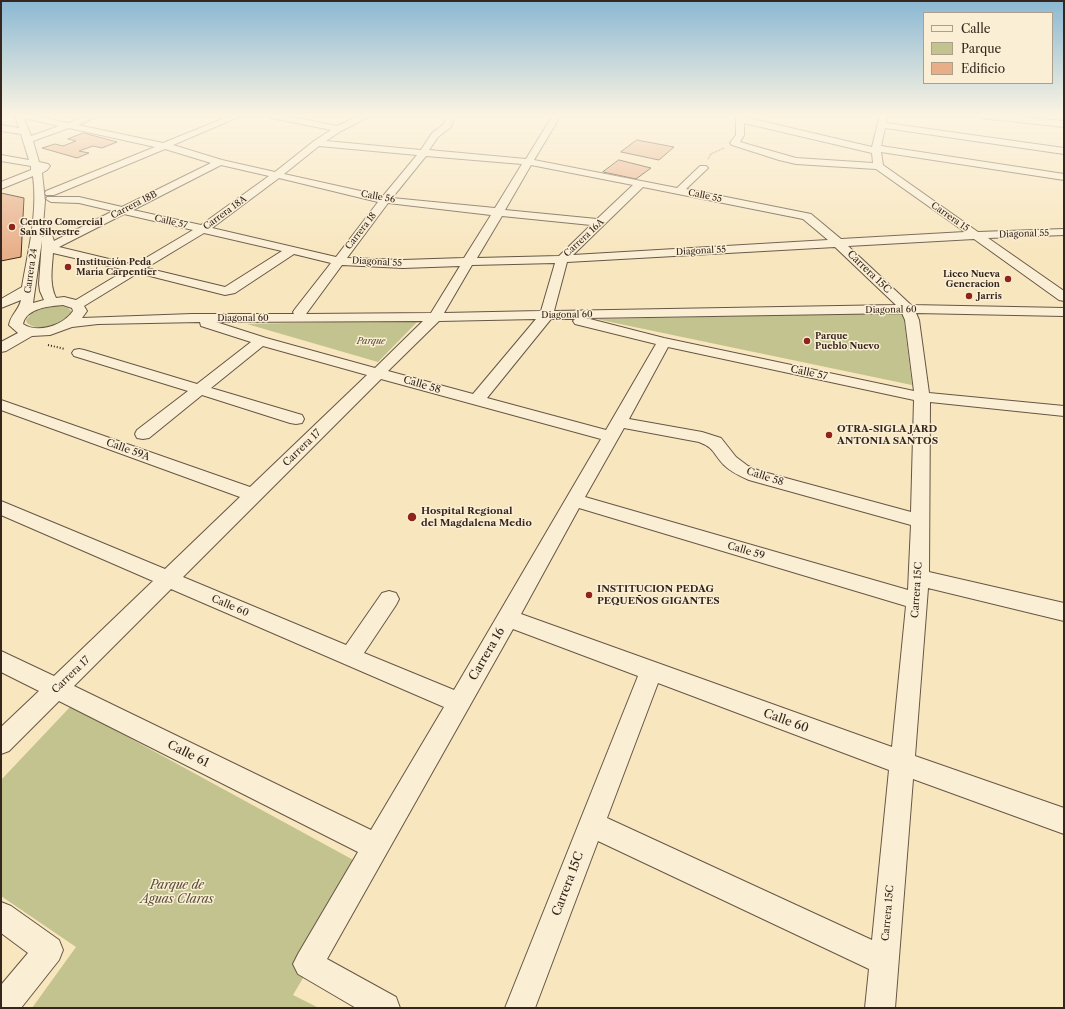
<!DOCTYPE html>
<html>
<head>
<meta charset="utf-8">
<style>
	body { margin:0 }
	#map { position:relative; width:1065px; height:1009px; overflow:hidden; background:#f8e6be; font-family:"Libre Caslon Text",serif }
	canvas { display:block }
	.frame { position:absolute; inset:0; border:2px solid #37261d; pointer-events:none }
	.legend { position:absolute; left:923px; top:12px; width:130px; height:72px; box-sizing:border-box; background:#faefd5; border:1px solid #ac9f8b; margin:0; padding:5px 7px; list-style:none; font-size:12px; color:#37261d }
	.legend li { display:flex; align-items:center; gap:8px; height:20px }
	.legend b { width:20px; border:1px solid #ac9f8b }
</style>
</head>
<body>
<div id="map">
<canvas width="1065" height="1009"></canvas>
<div class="frame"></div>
<ul class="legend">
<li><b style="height:5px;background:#faefd5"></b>Calle</li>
<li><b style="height:11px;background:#c2c38e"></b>Parque</li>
<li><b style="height:11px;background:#e7ae88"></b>Edificio</li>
</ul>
</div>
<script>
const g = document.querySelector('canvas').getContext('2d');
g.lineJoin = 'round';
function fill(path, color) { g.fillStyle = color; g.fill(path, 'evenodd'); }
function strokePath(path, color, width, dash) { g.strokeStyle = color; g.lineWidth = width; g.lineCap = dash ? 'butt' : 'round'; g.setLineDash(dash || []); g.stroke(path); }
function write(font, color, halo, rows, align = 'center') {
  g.font = font + ' "Libre Caslon Text",serif'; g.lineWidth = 3; g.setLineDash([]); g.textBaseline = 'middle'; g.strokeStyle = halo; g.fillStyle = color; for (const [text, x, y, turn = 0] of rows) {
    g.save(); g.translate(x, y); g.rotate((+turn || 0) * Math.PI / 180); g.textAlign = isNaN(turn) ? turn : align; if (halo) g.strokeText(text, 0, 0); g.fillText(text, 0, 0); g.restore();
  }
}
const green = new Path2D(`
	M52,306C59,306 67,305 71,311V314C62,325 39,333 27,323L26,320L32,313L38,310Z
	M903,313L912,385L596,319Z
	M419,320L378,362L247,324Z
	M71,706L368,868L293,995L319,1008H32L76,947L1,896V780Z`);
const building = new Path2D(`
	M84,133L117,142L102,148L93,146L79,151L89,153L77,158L42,148L55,144L63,146L76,141L68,139Z
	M637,140L674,147L659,160L621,152Z
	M619,160L651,168L636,179L603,172Z
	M1,193L24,198L21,257L1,261Z`);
const pathFar1 = new Path2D(`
	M708,159L711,154L724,148`);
const path = new Path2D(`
	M48,345L65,349`);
const minor = new Path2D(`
	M15,115H32L68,123L89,115H101L78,125L163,143L232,115H243L173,145L222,160L275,172L314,141L331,130L271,118L267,115H283L337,126L361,115H372L341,131L326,141L421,150L432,133L444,124L447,115H455L451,127L438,137L429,150L526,159L553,115H561L534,160L677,188L700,166H706L708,168L706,170L686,189L811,214L841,239L965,232L876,169L796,164L779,160L732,145L730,143L736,135V115H744V117L872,147L880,115H888L886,123L1064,148V154L885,128L881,146L1064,174V180L881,152L883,165L978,232L1064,229V235L988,238L1064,291V301L1059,300L974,239L848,246L911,305L1064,308V316L916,313L919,320L929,393L1064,406V416L930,402L929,572L1064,603V621L928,588L915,756L1064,808V834L913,779L895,1008H865L869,969L598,841L535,1008H505L638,676L513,629L327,959L396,997L400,1008H356L298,974L293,964L298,954L358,852L59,701L9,751L1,754V727L39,691L1,672V651L54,676L153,581L1,515V501L165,569L240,497L1,410V400L250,487L367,375L263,346L211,388L302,415L304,419L302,423L296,424L290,423L202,395L149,438L143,439L137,438L135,434L137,430L188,391L74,356L72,353L74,350L79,349L84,350L197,384L251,342L201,326L200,322L98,324L72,327L50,335L32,336L6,351L1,352V342L18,333L9,325C11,314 19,310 21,300L1,308V299L22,287C28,251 38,214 33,176L1,189V182L31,170V166L1,161V155L29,160L21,134L1,131V125L19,128ZM24,118L59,126L31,136ZM744,123L872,153L873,163L796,158L740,142L744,135ZM69,128L155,147L46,191L45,193L46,195H54L165,149L211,163L122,207L79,197H47L46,199L51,202L79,203L113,211L54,241L52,235L48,234L42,237L45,201L42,173L47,170L50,166L48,164L39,162L33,141ZM319,146L417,155L383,196L284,174ZM426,156L522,164L495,208L392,198ZM221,165L269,176L201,225L133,210ZM531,165L633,185L597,219L505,210ZM279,178L378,202L336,257L212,228ZM643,187L803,219L828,240L573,255ZM388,203L491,215L464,258L403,260L347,258ZM124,214L193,230L134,265L59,247ZM502,216L591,225L559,256L477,258ZM204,233L282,251L225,287L146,268ZM42,240L39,284L40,291L44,300L33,303ZM835,247L896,305L554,311L567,262ZM53,253L126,270L76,300L64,297L56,298C49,284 52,268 53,253ZM294,254L331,263L295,309L293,312L294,314H192L82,318L87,311L84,306L138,273L225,295L235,293ZM555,263L541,311L444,313L472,265ZM342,265L403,268L460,266L431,313L306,314ZM63,305L72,308L73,311C64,325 38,334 23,324C26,308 50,306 63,305ZM902,313L905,320L914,391L664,338L586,318ZM536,319L473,394L388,371L439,321ZM551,319H575L573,321L575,324L656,344L606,430L487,398ZM423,321L375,368L266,338L216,322ZM668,347L914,400L911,512L760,471L748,466L736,457L721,438L702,432L629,419ZM381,379L601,439L454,690L364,653L396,605L399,599L396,593L389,591L382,593L346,645L183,577ZM624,428L699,442C715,448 713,454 724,465C731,472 740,476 749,480L911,525L908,590L585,497ZM579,508L906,606L892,747L521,614ZM171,589L444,707L371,830L74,686ZM658,683L889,770L872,940L607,818Z
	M977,115H1005L1064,121V127L981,118Z
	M1,902L11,906L59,940L63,950L59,960L21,1008H1V985L28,953L1,933Z`);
const markers = [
	[12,227,4,"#8f2418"],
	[68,267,4,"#8f2418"],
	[1008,279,4,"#8f2418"],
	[969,296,4,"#8f2418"],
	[807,341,4,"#8f2418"],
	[829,435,4,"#8f2418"],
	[412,517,5,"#8f2418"],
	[589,595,4,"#8f2418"]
];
const farStreetnames = [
	["Calle 55",705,196,11],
	["Calle 56",378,197,10],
	["Carrera 18B",134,205,-27],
	["Carrera 18A",225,213,-36],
	["Carrera 15",950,217,35],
	["Calle 57",171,222,13],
	["Carrera 18",361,231,-52],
	["Diagonal 55",1024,234,-2],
	["Carrera 16A",584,238,-43],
	["Diagonal 55",701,251,-3],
	["Diagonal 55",377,262,3],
	["Carrera 24",31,271,-82],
	["Diagonal 60",891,310,-1],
	["Diagonal 60",567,315,-1],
	["Diagonal 60",243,318]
];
const farPoinames = [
	["Centro Comercial",20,222],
	["San Silvestre",20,232],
	["Institución Peda",76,262],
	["María Carpentier",76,272],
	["Liceo Nueva",1000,274,"right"],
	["Generacion",1000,284,"right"],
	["Jarris",977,296],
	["Parque",815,336],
	["Pueblo Nuevo",815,346]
];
const farParknames = [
	["Parque",371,341]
];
const streetNames = [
	["Carrera 15C",869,272,44],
	["Calle 57",809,373,12],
	["Calle 58",422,385,16],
	["Carrera 17",302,448,-44],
	["Calle 59A",128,450,20],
	["Calle 58",765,477,18],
	["Calle 59",746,551,16],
	["Carrera 15C",917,590,-86],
	["Calle 60",230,606,23],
	["Carrera 17",71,675,-44],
	["Carrera 15C",888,913,-85]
];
const poiNames = [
	["OTRA-SIGLA JARD",837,429],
	["ANTONIA SANTOS",837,441],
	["Hospital Regional",421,511],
	["del Magdalena Medio",421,523],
	["INSTITUCION PEDAG",597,589],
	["PEQUEÑOS GIGANTES",597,601]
];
const nearStreetnames = [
	["Carrera 16",487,654,-60],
	["Calle 60",786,721,20],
	["Calle 61",188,754,26],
	["Carrera 15C",568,884,-69]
];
const nearParknames = [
	["Parque de",177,886],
	["Aguas Claras",177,900]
];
fill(green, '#c2c38e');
fill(building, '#e7ae88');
strokePath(building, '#37261d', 1);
strokePath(minor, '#675645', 2);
strokePath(pathFar1, '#37261d', 1.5, [0.5, 1]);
strokePath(path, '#37261d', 2, [1, 2]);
fill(minor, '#faefd5');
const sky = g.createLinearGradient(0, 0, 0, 256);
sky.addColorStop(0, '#8ab8d3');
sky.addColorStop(0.45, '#fcf4e2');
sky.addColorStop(1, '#fcf4e200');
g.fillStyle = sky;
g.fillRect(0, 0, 1065, 256);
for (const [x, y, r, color] of markers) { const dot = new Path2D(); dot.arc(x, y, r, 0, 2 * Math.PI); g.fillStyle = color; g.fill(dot); strokePath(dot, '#faefd5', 1.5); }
write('9px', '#37261d', '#faefd5', farStreetnames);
write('bold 9px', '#37261d', '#faefd5', farPoinames, 'left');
write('italic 9px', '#5a4d39', '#faefd5', farParknames);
write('10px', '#37261d', '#faefd5', streetNames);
write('bold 10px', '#37261d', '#faefd5', poiNames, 'left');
write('12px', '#37261d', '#faefd5', nearStreetnames);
write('italic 12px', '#5a4d39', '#faefd5', nearParknames);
</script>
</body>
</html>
